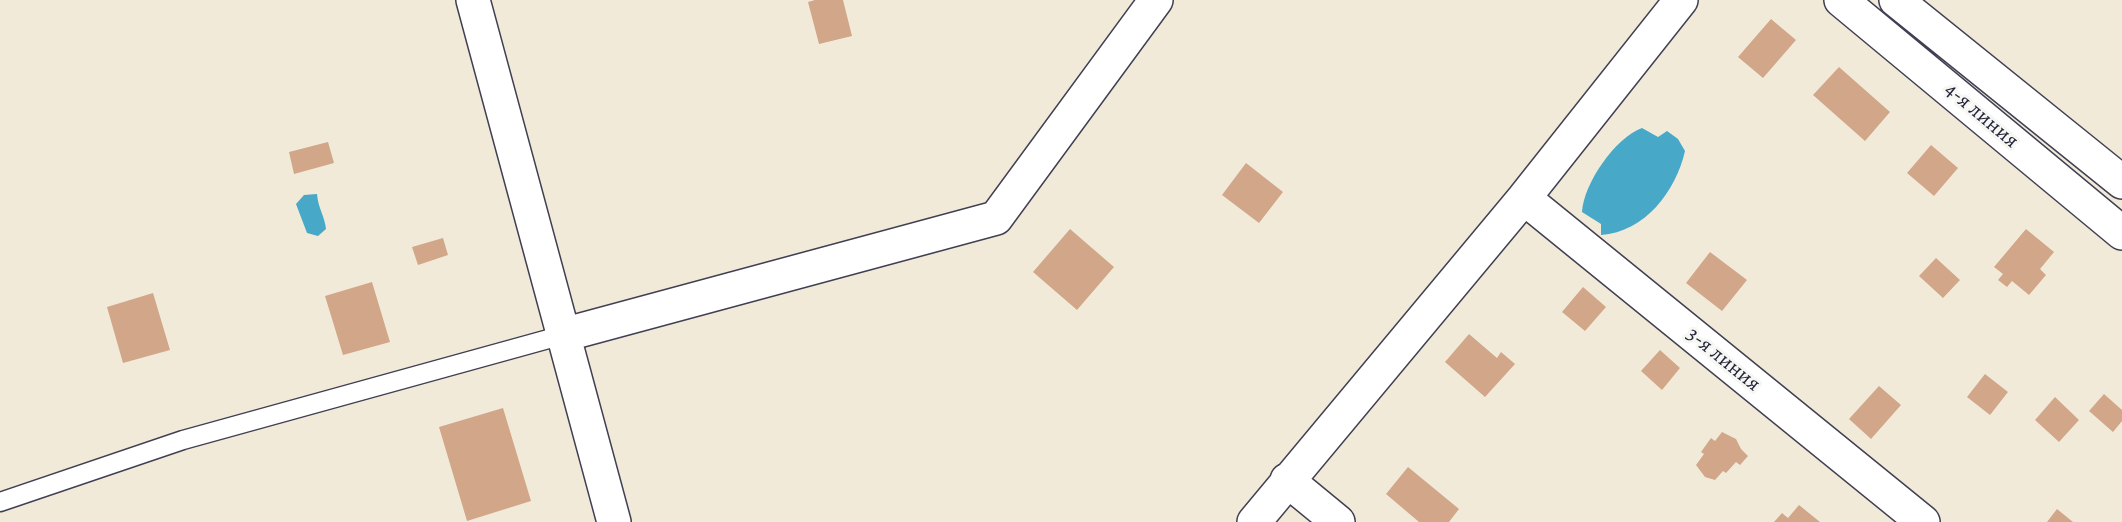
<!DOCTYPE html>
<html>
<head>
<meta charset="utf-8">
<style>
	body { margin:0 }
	canvas { display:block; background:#f2ead9 }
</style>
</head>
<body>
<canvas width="2122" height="522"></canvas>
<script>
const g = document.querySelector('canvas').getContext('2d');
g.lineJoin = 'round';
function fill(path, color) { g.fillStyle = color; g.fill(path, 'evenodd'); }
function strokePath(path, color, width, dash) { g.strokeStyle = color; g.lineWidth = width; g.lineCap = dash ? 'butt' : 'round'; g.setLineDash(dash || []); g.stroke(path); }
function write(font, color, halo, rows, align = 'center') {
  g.font = font + ' Alegreya,serif'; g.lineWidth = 6; g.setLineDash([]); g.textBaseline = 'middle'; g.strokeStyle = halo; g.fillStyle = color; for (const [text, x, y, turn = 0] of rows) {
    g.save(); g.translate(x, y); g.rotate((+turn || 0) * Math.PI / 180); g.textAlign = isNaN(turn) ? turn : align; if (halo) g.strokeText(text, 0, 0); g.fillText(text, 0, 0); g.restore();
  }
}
const water = new Path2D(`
	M1642,128L1658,137L1667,131L1678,139L1685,151C1676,191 1645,232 1601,235V224L1582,212C1584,183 1615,138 1642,128Z
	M317,194C318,208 325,217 326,229L318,236L307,233L296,204L304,195Z`);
const building = new Path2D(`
	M815,0H843L852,36L819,44L808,2Z
	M1771,19L1796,40L1763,78L1738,57Z
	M1839,67L1890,112L1865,141L1813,95Z
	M328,142L334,163L294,174L289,152Z
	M1931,145L1958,168L1934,196L1907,173Z
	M1246,163L1283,192L1259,223L1222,195Z
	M1070,229L1114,267L1077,310L1033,272Z
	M2026,229L2054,252L2040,269L2046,275L2029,295L2012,281L2007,287L1998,280L2003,274L1994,267Z
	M443,238L448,255L418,265L412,247Z
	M1710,252L1747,280L1722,311L1686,283Z
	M1936,258L1960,280L1943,298L1919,276Z
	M372,282L390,342L343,355L325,296Z
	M1583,287L1606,307L1585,331L1562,312Z
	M153,293L170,350L123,363L107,307Z
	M1469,334L1497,358L1501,352L1515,364L1485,397L1445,362Z
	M1660,350L1680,368L1662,390L1641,371Z
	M1985,374L2008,392L1990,415L1967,397Z
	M1879,386L1901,405L1871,439L1849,419Z
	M2104,394L2122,410V421L2113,432L2089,411Z
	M2055,397L2079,420L2059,442L2035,420Z
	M503,408L531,501L467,521L439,427Z
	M1722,432L1736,439L1741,449L1748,456L1740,465L1736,462L1726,473L1723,471L1715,480L1705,477L1696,465L1704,454L1701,452L1711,438L1715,441Z
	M1408,467L1459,509L1449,522H1419L1386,494Z
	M1799,505L1820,522H1774L1782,513L1788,518Z
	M2057,509L2073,522H2047Z`);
const lane = new Path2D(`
	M0,502L183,440L563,335`);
const street = new Path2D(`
	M473,0L614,522
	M1841,0L2122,233
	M1896,0L2122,182
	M1524,198L1923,522
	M563,335L996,218L1156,0
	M1287,480L1338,522
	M1254,522L1524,198L1681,0`);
const streetNames = [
	["4-я линия",1981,116,40],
	["3-я линия",1723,360,39]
];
fill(water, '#47a8c7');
fill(building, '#d1a689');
strokePath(lane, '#414053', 21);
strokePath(street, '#414053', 36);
strokePath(lane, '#fff', 18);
strokePath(street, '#fff', 33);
write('21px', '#22223b', '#f6f6f2', streetNames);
</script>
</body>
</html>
